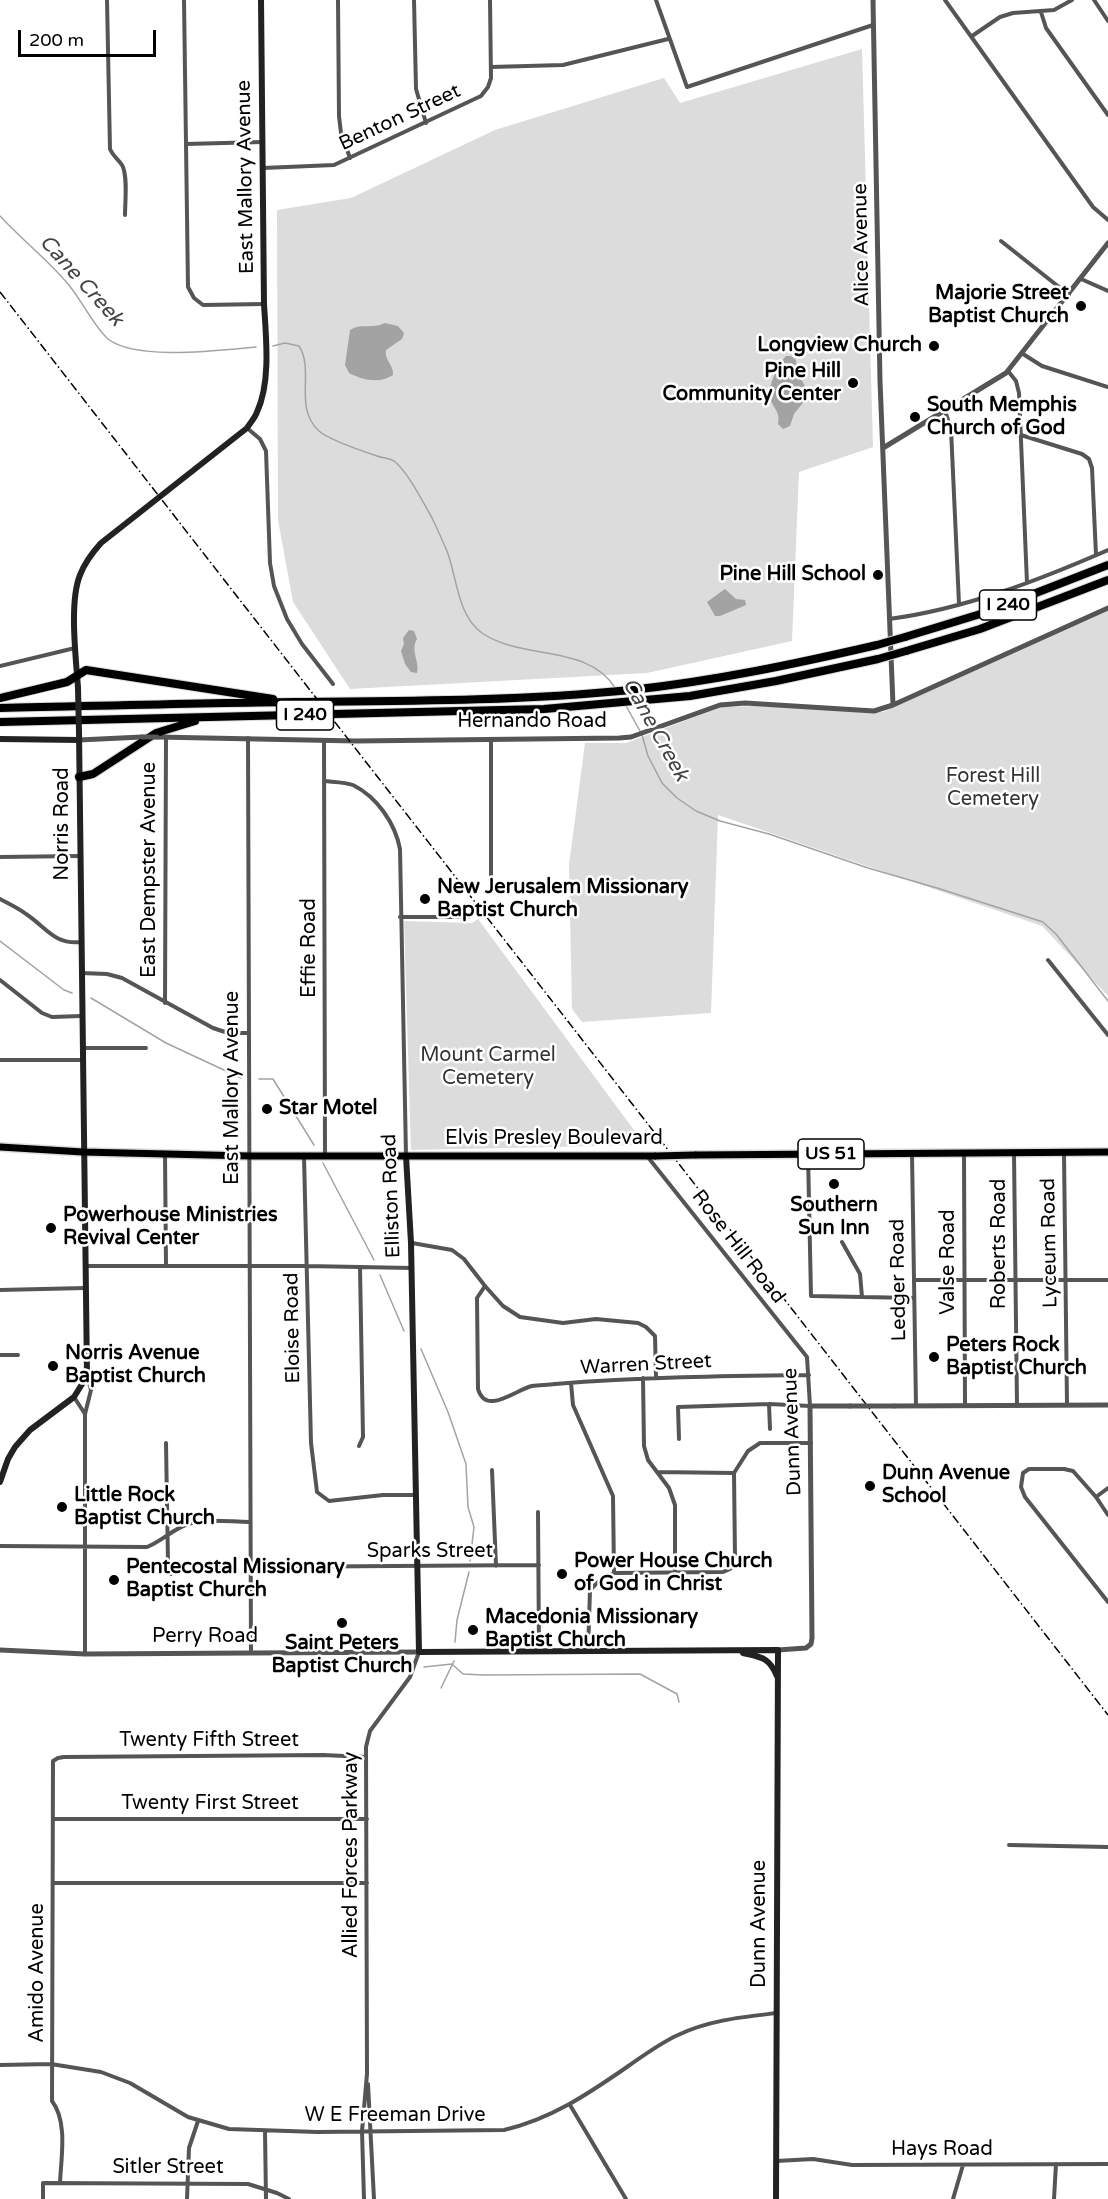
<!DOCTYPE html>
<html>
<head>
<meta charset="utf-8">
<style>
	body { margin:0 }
	#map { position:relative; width:1108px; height:2199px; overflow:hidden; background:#fff; font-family:"Varela Round",sans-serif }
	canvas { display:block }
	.scale { position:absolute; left:18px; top:30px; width:138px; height:27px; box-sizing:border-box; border:3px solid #000; border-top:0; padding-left:8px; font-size:18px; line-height:21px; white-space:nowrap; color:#000; -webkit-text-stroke:4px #fff; paint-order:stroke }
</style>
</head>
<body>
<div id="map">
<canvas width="1108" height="2199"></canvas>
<div class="scale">200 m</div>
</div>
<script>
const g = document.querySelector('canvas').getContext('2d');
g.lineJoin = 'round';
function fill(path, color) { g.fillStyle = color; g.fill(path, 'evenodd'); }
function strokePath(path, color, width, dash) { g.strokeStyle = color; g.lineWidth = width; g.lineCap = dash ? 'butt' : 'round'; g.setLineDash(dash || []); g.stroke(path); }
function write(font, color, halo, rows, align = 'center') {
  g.font = font + ' "Varela Round",sans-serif'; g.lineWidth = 5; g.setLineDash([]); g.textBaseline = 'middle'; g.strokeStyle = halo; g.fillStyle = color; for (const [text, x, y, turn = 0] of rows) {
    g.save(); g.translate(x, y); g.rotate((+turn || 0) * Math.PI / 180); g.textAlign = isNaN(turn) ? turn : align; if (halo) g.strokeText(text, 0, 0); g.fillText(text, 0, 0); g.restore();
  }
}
const green = new Path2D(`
	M862,49L873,447L799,472L792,641L647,673L350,689L293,602L278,520L277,210L351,198L495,130L664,78L680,103Z
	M1108,611V996L1042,926L718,815L711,1013L582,1022L572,1009L569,865L585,743H626L721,707L754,706L883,712Z
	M478,919L645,1145L411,1150L404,921L472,923Z`);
const water = new Path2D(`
	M385,323L398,326L404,333L402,339L386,350C384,360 394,365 393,375C380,384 362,380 349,373L345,365L350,330C360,323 373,329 385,323Z
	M786,356H791L796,360L797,372L806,388L807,394L806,399L794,414L790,426L783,429L778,424C781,411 772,408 770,397C767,387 779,363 786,356Z
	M725,589L736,599L745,600L746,605L720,616H715L707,602Z
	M409,630L414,631L417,639C410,650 420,662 417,673L411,672L405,664L401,651L404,644L403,638Z`);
const stream = new Path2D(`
	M0,216C22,240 47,259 68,284C81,299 94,327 108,339C136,361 221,350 256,347
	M273,346L285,343L299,346C315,371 293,407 319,431C329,440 362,451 377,456C382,458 389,458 394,461C408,472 423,502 432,518C437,528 442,540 447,551C457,577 457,615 482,633C523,661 588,643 616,689
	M625,704L640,731
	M642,735L648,756L662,783L677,798L696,811L720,821L769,834L868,868L937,888L1043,922L1056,934L1108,1001
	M0,941L64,990L72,993
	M91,998L166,1043L241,1078
	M259,1079H273L314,1145
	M323,1163L374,1260
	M380,1275L404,1331
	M421,1349L448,1412L466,1464L468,1507L474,1527L470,1561
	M455,1642L457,1620L469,1572
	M424,1667L452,1664L463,1674L484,1675L640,1674L677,1694L679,1702
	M441,1688L454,1661`);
const minor = new Path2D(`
	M107,0L110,149C113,156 118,159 122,165C128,175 125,203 125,215
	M184,0L188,287L194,298L203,305L264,304
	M338,0L339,116L341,133L350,158
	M414,0L416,89L426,123
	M656,0L687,87L873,25
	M945,0L1093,207L1108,220
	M1094,0L1108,21
	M1041,12L1046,28L1108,115
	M972,36L1000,17L1013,13L1054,10L1072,0
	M491,67L563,65L668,39
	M186,144L262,142
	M263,168L334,165L481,96L488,87L491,78L490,0
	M1001,241L1069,295
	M1081,279L1108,291
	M1023,354L1042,366L1108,387
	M1008,371L1016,381L1019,393L1027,583
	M945,411L951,429L959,604
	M247,428L260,439L266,451L270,563L274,586L287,619L302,644L333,684
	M1021,435L1082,454L1089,459L1092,468L1096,555
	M889,619C965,609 1039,580 1108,550
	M0,666L75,648
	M248,738L251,1653
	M324,740L325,1156
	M491,740V889
	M324,781C333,782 345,782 353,785C377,797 395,823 400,849L406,1156
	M0,857L80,856
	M0,899C9,904 18,908 26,914C46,927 54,945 81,942
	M400,917H469
	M1048,960L1108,1035
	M81,973L107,974L122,978L213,1028L228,1033H249
	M0,980L42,1013L52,1017L81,1016
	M165,1003L166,737
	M82,1048H146
	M0,1060H82
	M1064,1153L1067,1405
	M165,1154L166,1266
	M808,1154L811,1296L914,1298
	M912,1154L916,1406
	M964,1154L965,1406
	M1014,1154L1017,1406
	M647,1156L807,1357L810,1406L769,1404L678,1407L679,1439
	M304,1157L311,1443L317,1492L329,1501L383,1495H415
	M842,1242L860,1274L862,1297
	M412,1243L452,1250L464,1259L485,1286L503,1306L520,1317L563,1323L596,1319L638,1323L646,1327L655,1336L656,1377
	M86,1266H307L411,1268
	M914,1280H1108
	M485,1286L477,1298L478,1389C486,1416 515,1390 532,1386C540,1385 548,1385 555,1384C640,1377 724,1376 809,1375
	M0,1290L85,1288
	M0,1355H18
	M643,1378L644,1446L648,1460L669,1488L675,1505V1573
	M571,1383L573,1405L613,1496L614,1573L598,1582L590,1590L588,1651
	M74,1397L85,1414L91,1390L87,1376
	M769,1404L770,1429
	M166,1443L168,1563L171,1574
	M359,1446L363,1437L360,1267
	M492,1470L496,1566
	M657,1472L734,1473
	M734,1473L748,1451L760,1443H811
	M1096,1497L1108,1488
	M538,1512L539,1652
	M1108,1515L1096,1497L1073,1471L1064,1469H1029L1023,1473L1021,1487L1025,1497L1108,1602
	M0,1546L147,1547C162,1541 173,1529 188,1524C207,1518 230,1522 249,1522
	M251,1567L539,1565
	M614,1573L723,1572L730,1569L735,1559L734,1473
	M85,1654V1414
	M54,1819H367
	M1009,1845L1108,1847
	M53,1883H367
	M0,2065L51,2064L101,2072L130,2083L188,2117L229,2129L317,2132L504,2130C551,2119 588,2094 627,2067C643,2056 660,2043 678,2035C709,2020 743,2017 777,2013
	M368,2084L374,2199
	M570,2105L626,2199
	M265,2131L266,2199
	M776,2161L813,2159L852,2165L1108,2164
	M60,2183C61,2158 68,2122 52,2101L53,1761L58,1758L64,1757L323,1755L366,1757
	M43,2199V2183L248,2184L277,2193L289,2199
	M187,2199L189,2148L198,2121
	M364,2199L362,2131L367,2074L366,1747L370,1731L410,1677L419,1652
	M953,2199L963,2165
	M1054,2199L1056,2164`);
const tertiary = new Path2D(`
	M873,0L880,381L893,705
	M883,448L1006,373L1108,243
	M157,737L356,741L619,738L631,737L720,705L745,703L874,711L893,705L1108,608
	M79,740L142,737
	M894,1406L1108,1405
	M0,1650L85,1654L419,1652
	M778,1650L806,1648L811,1644L812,1638L810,1406H850`);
const secondary = new Path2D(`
	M78,688C76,658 69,602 80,575C85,562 92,553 101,543L247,428C250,423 255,418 257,412C271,382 266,337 264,304L261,0
	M0,739L79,740
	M406,1156L411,1243L419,1652L778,1650L776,2199
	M0,1482L8,1459L15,1447L30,1430L74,1397L87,1376L79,732
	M743,1653C761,1657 769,1657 777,1676`);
const primary = new Path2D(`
	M0,1147L83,1152L250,1156H656
	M695,1155L1108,1152`);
const motorway = new Path2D(`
	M905,637L987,612L1108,565
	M906,651L980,629L1108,580
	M0,698L67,682L86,670L273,699
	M0,708C98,706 197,703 295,702C407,701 520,701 631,690C714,681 795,664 877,645
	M0,722L544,709L690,696L776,681L878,659
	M79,777L93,774L156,733L195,721`);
const rail = new Path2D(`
	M0,292L1108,1715`);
const tertiaryBridge = new Path2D(`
	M142,737H157
	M850,1406H894`);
const secondaryBridge = new Path2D(`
	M78,688L79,732`);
const primaryBridge = new Path2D(`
	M656,1156L695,1155`);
const motorwayBridge = new Path2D(`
	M877,645L905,637
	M878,659L906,651`);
const markers = [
	[1081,306,6,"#000"],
	[934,346,6,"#000"],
	[853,383,6,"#000"],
	[915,417,6,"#000"],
	[878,575,6,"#000"],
	[425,899,6,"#000"],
	[267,1109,6,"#000"],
	[834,1184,6,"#000"],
	[51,1228,6,"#000"],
	[934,1357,6,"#000"],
	[53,1366,6,"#000"],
	[870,1486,6,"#000"],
	[62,1507,6,"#000"],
	[562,1574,6,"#000"],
	[114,1580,6,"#000"],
	[342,1623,6,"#000"],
	[473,1630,6,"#000"]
];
const shields = [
	[1008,605,57],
	[305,715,57],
	[831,1154,66]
];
const shieldNames = [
	["I 240",1008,605],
	["I 240",305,715],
	["US 51",831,1154]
];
const streetNames = [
	["Benton Street",400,118,-25],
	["East Mallory Avenue",246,177,-91],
	["Alice Avenue",862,245,-91],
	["Hernando Road",532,722],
	["Norris Road",63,824,-90],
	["East Dempster Avenue",150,870,-90],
	["Effie Road",310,948,-90],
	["East Mallory Avenue",233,1088,-90],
	["Elvis Presley Boulevard",554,1139],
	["Elliston Road",392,1196,-92],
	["Lyceum Road",1050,1243,-91],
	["Roberts Road",1000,1244,-90],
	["Rose Hill Road",738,1247,52],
	["Valse Road",949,1262,-90],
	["Ledger Road",899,1280,-91],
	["Eloise Road",293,1328,-91],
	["Warren Street",646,1365,-3],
	["Dunn Avenue",793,1432,-92],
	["Sparks Street",430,1552],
	["Perry Road",205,1637],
	["Twenty Fifth Street",209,1741],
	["Twenty First Street",210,1804],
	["Allied Forces Parkway",352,1855,-90],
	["Dunn Avenue",760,1924,-90],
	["Amido Avenue",38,1973,-90],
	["W E Freeman Drive",395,2116],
	["Hays Road",942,2150],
	["Sitler Street",168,2168]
];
const poiNames = [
	["Majorie Street",1069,294,"right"],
	["Baptist Church",1069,317,"right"],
	["Longview Church",922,346,"right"],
	["Pine Hill",841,372,"right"],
	["Community Center",841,395,"right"],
	["South Memphis",927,406],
	["Church of God",927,429],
	["Pine Hill School",866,575,"right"],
	["New Jerusalem Missionary",437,888],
	["Baptist Church",437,911],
	["Star Motel",279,1109],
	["Southern",834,1206,"center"],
	["Sun Inn",834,1229,"center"],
	["Powerhouse Ministries",63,1216],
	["Revival Center",63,1239],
	["Peters Rock",946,1346],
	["Baptist Church",946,1369],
	["Norris Avenue",65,1354],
	["Baptist Church",65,1377],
	["Dunn Avenue",882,1474],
	["School",882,1497],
	["Little Rock",74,1496],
	["Baptist Church",74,1519],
	["Power House Church",574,1562],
	["of God in Christ",574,1585],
	["Pentecostal Missionary",126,1568],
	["Baptist Church",126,1591],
	["Macedonia Missionary",485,1618],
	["Baptist Church",485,1641],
	["Saint Peters",342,1644,"center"],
	["Baptist Church",342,1667,"center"]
];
const parkNames = [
	["Forest Hill",993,777],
	["Cemetery",993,800],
	["Mount Carmel",488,1056],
	["Cemetery",488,1079]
];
const waterNames = [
	["Cane Creek",81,281,48],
	["Cane Creek",655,730,61]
];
fill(green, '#dcdcdc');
fill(water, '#a3a3a3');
strokePath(stream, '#a3a3a3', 1.5);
strokePath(primary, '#dbdbdb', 10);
strokePath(motorway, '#dbdbdb', 10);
strokePath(minor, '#555', 4);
strokePath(tertiary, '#555', 5);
strokePath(secondary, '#222', 6);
strokePath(primary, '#000', 7);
strokePath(motorway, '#000', 8);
strokePath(rail, '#000', 1.5, [9, 3, 1.5, 3]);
strokePath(primaryBridge, '#dbdbdb', 10, []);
strokePath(motorwayBridge, '#dbdbdb', 10, []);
strokePath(tertiaryBridge, '#555', 5);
strokePath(secondaryBridge, '#222', 6);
strokePath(primaryBridge, '#000', 7);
strokePath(motorwayBridge, '#000', 8);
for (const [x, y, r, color] of markers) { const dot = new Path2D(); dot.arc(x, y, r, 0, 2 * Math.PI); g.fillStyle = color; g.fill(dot); strokePath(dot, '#fff', 2); }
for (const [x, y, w] of shields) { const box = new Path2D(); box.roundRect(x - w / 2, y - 15, w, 30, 4.5); g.fillStyle = '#fff'; g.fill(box); strokePath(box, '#000', 1.5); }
write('bold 18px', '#000', null, shieldNames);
write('20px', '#000', '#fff', streetNames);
write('bold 20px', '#000', '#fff', poiNames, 'left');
write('20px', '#333', '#fff', parkNames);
write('italic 21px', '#444', '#fff', waterNames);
</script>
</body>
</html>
